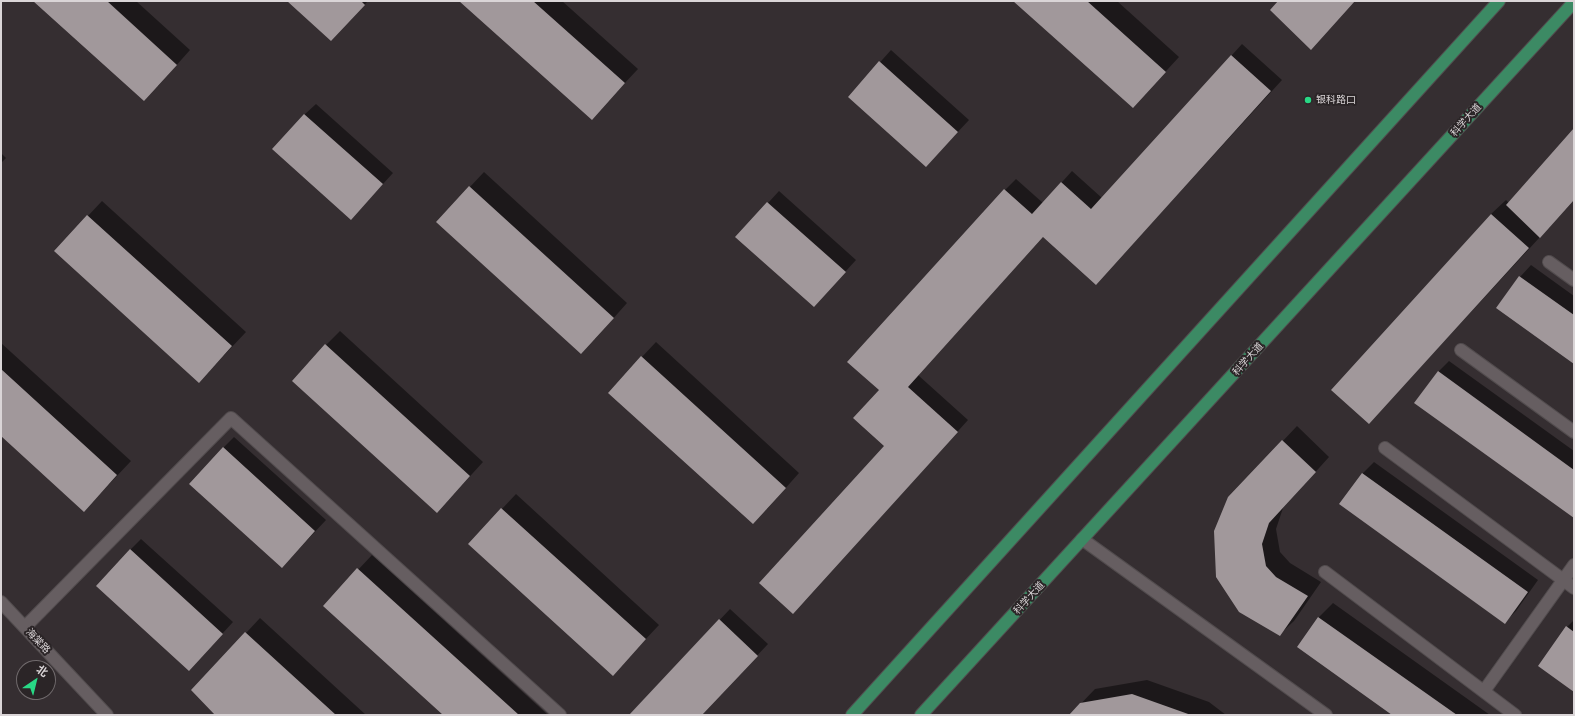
<!DOCTYPE html>
<html>
<head>
<meta charset="utf-8">
<style>
	body { margin:0 }
	#map { position:relative; width:1575px; height:716px; overflow:hidden; background:#352e31; font-family:"Playfair Display","Noto Sans SC",serif }
	canvas { display:block }
	.frame { position:absolute; inset:0; border:2px solid #dad5d7; pointer-events:none }
	.north { position:absolute; left:16px; top:660px; width:40px; height:40px; box-sizing:border-box; background:#2b2527; border:1px solid #716b6d; border-radius:50%; rotate:35deg; font-size:11px; font-weight:700; line-height:16px; text-align:center; color:#dad5d7 }
	.north::after { content:''; display:block; margin:auto; width:14px; height:18px; background:#28d885; clip-path:polygon(50% 0,100% 100%,50% 72%,0 100%) }
</style>
</head>
<body>
<div id="map">
<canvas width="1575" height="716"></canvas>
<div class="frame"></div>
<div class="north">北</div>
</div>
<script>
const g = document.querySelector('canvas').getContext('2d');
g.lineJoin = 'round';
function fill(path, color) { g.fillStyle = color; g.fill(path, 'evenodd'); }
function strokePath(path, color, width, dash) { g.strokeStyle = color; g.lineWidth = width; g.lineCap = dash ? 'butt' : 'round'; g.setLineDash(dash || []); g.stroke(path); }
function write(font, color, halo, rows, align = 'center') {
  g.font = font + ' "Playfair Display","Noto Sans SC",serif'; g.lineWidth = 4; g.setLineDash([]); g.textBaseline = 'middle'; g.strokeStyle = halo; g.fillStyle = color; for (const [text, x, y, turn = 0] of rows) {
    g.save(); g.translate(x, y); g.rotate((+turn || 0) * Math.PI / 180); g.textAlign = isNaN(turn) ? turn : align; if (halo) g.strokeText(text, 0, 0); g.fillText(text, 0, 0); g.restore();
  }
}
const shadow = new Path2D(`
	M35,1H136L190,50L158,86Z
	M289,1H368L345,25Z
	M460,1H562L638,69L592,118Z
	M1014,1H1117L1179,57L1133,107Z
	M1242,44L1282,80L1096,284L1044,236L918,375L968,420L804,602L885,446L880,390L1005,190L1016,179L1043,203L1072,171L1102,198Z
	M891,50L969,120L926,166L849,97Z
	M316,104L393,173L351,219L304,115Z
	M1574,129V200L1369,423L1333,390L1491,214L1506,200L1509,203Z
	M1,153L6,158L1,163Z
	M484,172L627,303L595,339L437,222Z
	M779,191L856,260L814,306L737,237Z
	M102,201L246,332L213,367L55,251Z
	M1531,265L1574,296V362L1498,308L1520,277Z
	M340,331L483,462L451,497L326,345Z
	M656,342L799,473L767,509L609,392Z
	M1,343L131,461L98,496L1,435Z
	M1449,361L1574,451V517L1438,372Z
	M1297,426L1329,457L1283,508L1276,529L1280,552L1290,563L1321,582L1294,621L1279,635L1229,498Z
	M234,437L326,520L282,567L223,448Z
	M1374,462L1538,580L1516,611L1504,623L1340,504L1363,473Z
	M516,494L659,625L613,674L469,544Z
	M141,539L233,622L200,658L130,550Z
	M372,555L548,715H445L324,606Z
	M1333,603L1490,715H1394L1299,647L1319,617Z
	M730,609L768,644L701,715H630Z
	M260,618L366,715H216L193,690Z
	M1574,620V691L1567,627Z
	M1147,680L1209,702L1226,715H1070L1095,689Z`);
const building = new Path2D(`
	M33,1H107L177,65L144,101Z
	M287,1H361L365,5L331,41Z
	M459,1H533L625,83L592,120Z
	M1013,1H1087L1166,72L1133,108Z
	M1278,1H1355L1311,50L1270,10Z
	M1231,55L1271,91L1096,285L1043,237L908,387L958,432L793,614L759,583L884,446L853,418L879,390L847,362L1004,189L1032,214L1061,182L1091,209Z
	M879,61L958,132L926,167L848,97Z
	M304,114L383,184L351,220L272,149Z
	M1574,128V200L1540,238L1506,205Z
	M469,186L614,318L581,354L436,222Z
	M767,202L846,272L814,307L735,237Z
	M1491,214L1529,248L1369,424L1331,390Z
	M87,215L232,346L199,383L54,251Z
	M1519,276L1574,315V364L1496,308Z
	M325,344L470,476L437,513L292,381Z
	M641,356L786,488L753,524L608,393Z
	M1,369L117,475L84,512L1,436Z
	M1438,371L1574,470V518L1414,403Z
	M1282,440L1316,472L1269,523L1262,544L1266,566L1276,577L1308,596L1280,636L1239,612L1216,577L1214,531L1228,497Z
	M223,447L315,531L282,568L189,484Z
	M1362,473L1528,592L1505,624L1339,504Z
	M501,508L646,639L613,676L468,544Z
	M130,549L223,634L189,671L96,586Z
	M357,568L519,715H443L323,606Z
	M1318,617L1457,715H1392L1297,647Z
	M719,619L758,656L702,715H629Z
	M1566,626L1574,632V692L1538,666Z
	M245,632L336,715H215L191,690Z
	M1132,694L1191,715H1069L1080,703Z`);
const minor = new Path2D(`
	M1549,262L1574,280
	M1461,350L1574,432
	M1385,448L1574,588
	M1082,539L1326,715
	M1325,572L1515,715
	M1,602L107,715
	M25,627L231,418L560,715
	M1484,691L1574,565`);
const major = new Path2D(`
	M852,715L1499,1
	M921,715L1574,2`);
const markers = [
	[1308,100,4,"#28d885"]
];
const poiNames = [
	["银科路口",1316,100]
];
const streetNames = [
	["科学大道",1466,120,-48],
	["科学大道",1248,359,-48],
	["科学大道",1029,598,-47],
	["海棠路",38,641,47]
];
fill(shadow, '#0007');
fill(building, '#a1989b');
strokePath(minor, '#524c4e', 14);
strokePath(major, '#524c4e', 14);
strokePath(minor, '#665e61', 12);
strokePath(major, '#3c8a64', 12);
for (const [x, y, r, color] of markers) { const dot = new Path2D(); dot.arc(x, y, r, 0, 2 * Math.PI); g.fillStyle = color; g.fill(dot); strokePath(dot, '#2b2527', 1.5); }
write('10px', '#dad5d7', '#2b2527', poiNames, 'left');
write('10px', '#dad5d7', '#2b2527', streetNames);
</script>
</body>
</html>
